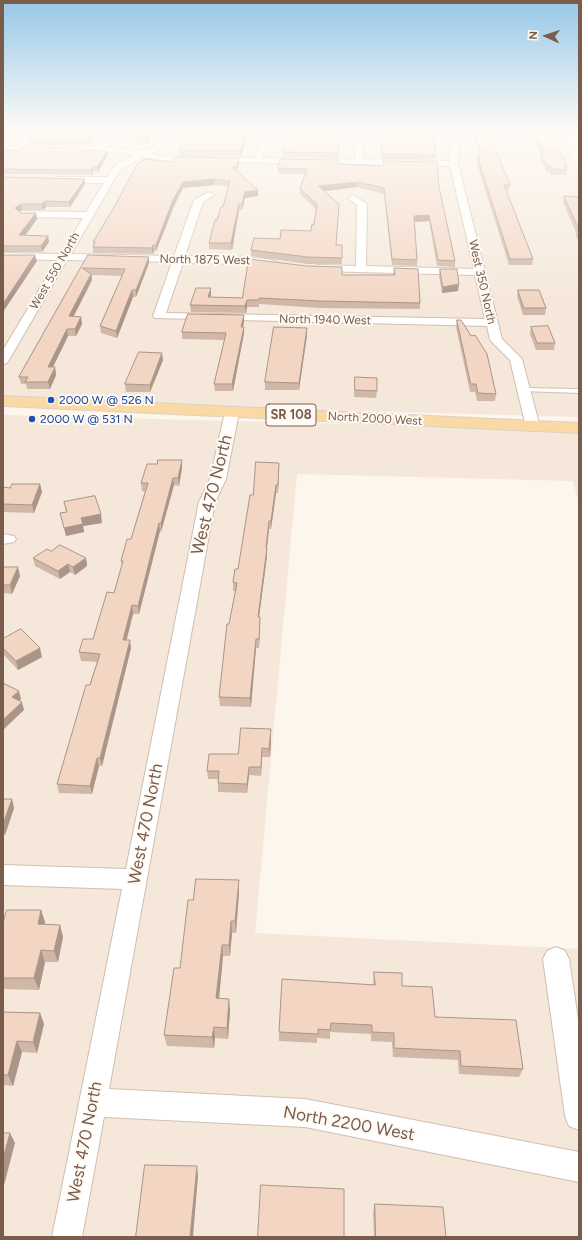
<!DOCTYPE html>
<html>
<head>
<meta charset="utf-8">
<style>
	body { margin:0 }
	#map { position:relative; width:582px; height:1240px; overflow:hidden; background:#fdf6ec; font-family:Figtree,sans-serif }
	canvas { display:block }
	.frame { position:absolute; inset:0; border:4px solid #7a5c4d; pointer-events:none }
	.north { position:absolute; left:526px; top:16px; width:40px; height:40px; -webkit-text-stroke:3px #fffaf3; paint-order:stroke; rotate:273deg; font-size:11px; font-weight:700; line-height:16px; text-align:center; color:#7a5c4d }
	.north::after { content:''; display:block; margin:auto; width:14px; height:18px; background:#7a5c4d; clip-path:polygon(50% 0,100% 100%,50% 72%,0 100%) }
</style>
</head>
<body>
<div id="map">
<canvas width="582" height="1240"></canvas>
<div class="frame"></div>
<div class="north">N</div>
</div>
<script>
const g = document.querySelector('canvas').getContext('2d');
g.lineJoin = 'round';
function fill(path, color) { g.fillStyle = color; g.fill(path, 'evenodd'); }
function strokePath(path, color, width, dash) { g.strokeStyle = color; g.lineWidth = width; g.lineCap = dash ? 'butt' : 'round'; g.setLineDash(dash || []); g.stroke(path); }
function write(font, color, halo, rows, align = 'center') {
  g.font = font + ' Figtree,sans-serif'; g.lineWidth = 4; g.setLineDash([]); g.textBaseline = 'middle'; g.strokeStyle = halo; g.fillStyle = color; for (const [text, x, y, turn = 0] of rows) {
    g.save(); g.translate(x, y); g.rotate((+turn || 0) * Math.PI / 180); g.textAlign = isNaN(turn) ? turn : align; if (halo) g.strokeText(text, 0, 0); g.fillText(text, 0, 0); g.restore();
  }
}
const residential = new Path2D(`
	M3,129H557L579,169V417L3,401Z
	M3,415L579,430V504L573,481L297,474L255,933L579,949V1237H3Z`);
const service = new Path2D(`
	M524,388L579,389V393L522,391L521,390Z`);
const minor = new Path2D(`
	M20,129H28L13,146L97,147L109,129H117L105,147C133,148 154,160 171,129H179L168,145L151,153L168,157L254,158L263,129H271L262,158L355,160V129H363V160L449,161L452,149L447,129H455L460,149L457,160L502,339L522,359L540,427L538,430L533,431L528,430L526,427L510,360L490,340L487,326L155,318L153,316L172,262L67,260L9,360L7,363L3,364V350L57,260L3,259V253L61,254L83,218L22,217L17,214L22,211L86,212L104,183L60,182L56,179L57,177H107L114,166L133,155L119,152L3,150V146ZM143,157L168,161L450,166L474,269L366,266L367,204L353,195L348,198L357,205L356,266L318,265L313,268L318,271L475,275L485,319L166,313L183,263L256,264L273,266L278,263C272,255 199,257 185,256L203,202L214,195L209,192L194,200L174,256L71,254L120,170Z
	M232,408L237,409L239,412L226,479L215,502L109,1089L305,1099L579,1152V1182L305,1127L104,1117L82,1237H52L122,889L3,885V865L126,869L199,502L210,479L225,412L227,409Z
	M3,534L14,536L16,539L14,542L3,544Z
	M556,947L565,951L569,959L579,1026V1130L569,1126L565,1116L543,959L547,951Z`);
const secondary = new Path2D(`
	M562,129H572L579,142V154L574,151Z`);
const primary = new Path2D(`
	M3,396L579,423V433L3,406Z`);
const wall = new Path2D(`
	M99,129L88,145H29L28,140Z
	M154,129L147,144L131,143L130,138Z
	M193,129H249L241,156H179V150L186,144Z
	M339,129L338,138H339V158L282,157V152Z
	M380,129H433L436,155L435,159H382Z
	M471,129H488L491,138L510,185L509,190H506L533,259L532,265H509L477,164V152H479L473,137V133Z
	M529,129H547L567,165L566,175H551L550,172H546L540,158L541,153Z
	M81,148L82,150L108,155L98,172H93L92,175L3,174V150Z
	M383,161L439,187L455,261V267L437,266L429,221L415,222L417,260V266L392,265L384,194L357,187L324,191L336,245L342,258V264H307L251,256V250L280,239L311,231L314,225L316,209L300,194V189L305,174H278V168L339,164L383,166Z
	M172,162L239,164L237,172L258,196L245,198L242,210H239L232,250L209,249V243L223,207L228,186L214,185L183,188L174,206L156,251H154L153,254L93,253V247L94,245L93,242Z
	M3,177L85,184L70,207H46L43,210H22L19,211L21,213H36L37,219L25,236H48L49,242L42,252H3Z
	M564,196L579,197V243L576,236V232L563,202Z
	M88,255L149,257V263L136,297H133L117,338L101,333L100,326L122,276L92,275V280L74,316L81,317L82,324L76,336H68L53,367H55L56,375L50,389H27L26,384H21L19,377Z
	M394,268L420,303V309L320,308L259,304V307H247L246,313L191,312L190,305L211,295L210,297L242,298L342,275H393Z
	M440,269L458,291L442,293L439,276Z
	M518,290L546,308L545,315H523L517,296Z
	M244,315V322L243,327H244V333L233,391H215L214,384L225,340L182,339V332Z
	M457,320L471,336L496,394L495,401H477L475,392H470L456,327Z
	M531,327L555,343L554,350H536L530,334Z
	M307,335L299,390H265V382Z
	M163,360L150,392H126L125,384Z
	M355,377L377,391L376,398L354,397Z
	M182,460V468L179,486L174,485L161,532L160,531L139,614H133L127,640L131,648L102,766H99L92,794L59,793L57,784L97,662L81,661L79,652L93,639L114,593L122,566L121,561L131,539L145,491H142L141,483L157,464Z
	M279,463L278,493H276L271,529H269L267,548V556L259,617H260V625L259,648H256L251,707L220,706L219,697L235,591H233V582L238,569L253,495Z
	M40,484L42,492L34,513L3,512V487L10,488Z
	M64,502L102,523L83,526L84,532L66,536L60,513L66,512Z
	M51,551L86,558L87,566L75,575L70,572L60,579L35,566L33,558Z
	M3,567L20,576L12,594L3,593Z
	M3,639L42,657L18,670L3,654Z
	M271,729V737L270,757H262L261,776L249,775L247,793L218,792V779H208L207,771L238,754Z
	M3,799L14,808L5,835H3Z
	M239,892L236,933H232L230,956H223L219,998L230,1010L228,1039L215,1038L214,1048L167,1046L164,1035L180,968L193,900Z
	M41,910L45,922V925H60L63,937L58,962H45L39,990L3,989V923Z
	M374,972L402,986L435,1017L523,1069L519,1077L459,1074L458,1060L393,1057L392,1042L371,1041V1034L330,1032V1039L317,1038V1043L279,1041V1032L373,985Z
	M3,1012L40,1013L44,1024L37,1053L22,1052L13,1086L3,1085Z
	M375,1204L446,1237H374L373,1213Z`);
const shadedWall = new Path2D(`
	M96,129H99L88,145L87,141Z
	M151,129H154L147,144V138Z
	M248,129H249L241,156L240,151Z
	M107,151L108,155L98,172L97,167Z
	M239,158V164L237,173V167Z
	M93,167V172L92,175L91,170Z
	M85,179V184L70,207L69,202Z
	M214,179V185L183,188L174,206L156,251V245L173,200L183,182Z
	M358,182L357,187L318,192V186Z
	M258,190V196L245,198L242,210V204L245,192Z
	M45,201L46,207L43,210L42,204Z
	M21,204L22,210L16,213L15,208Z
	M239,204V210L232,250L231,243Z
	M36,213L37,219L21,241L19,235Z
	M429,215V221L414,222V216Z
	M48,236L49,242L42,252L41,246Z
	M153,245L154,251L153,254L152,248Z
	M35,255L37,261L3,312V304Z
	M149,257V263L136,297V290Z
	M91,274L92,280L70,323L69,316Z
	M459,284L458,291L442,293L443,287Z
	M211,288V295L208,304V297Z
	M132,290L133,297L117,338L116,331Z
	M247,300V307L246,313L245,306Z
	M244,315V322L241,333V327Z
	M81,317L82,324L76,336L75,329Z
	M244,327V333L233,391L232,384Z
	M307,328V335L299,390V383Z
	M67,329L68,336L49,375L48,367Z
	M162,353L163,360L150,392V385Z
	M55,367L56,375L50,389L48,382Z
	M182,460V468L179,486L178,478Z
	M279,463V470L278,493V485Z
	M173,478L174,485L161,532V523Z
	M40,484L42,492L34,513L32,505Z
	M276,485V493L271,529V521Z
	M101,514L102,523L83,526L84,532L66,536L64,528L81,518Z
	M269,521V529L266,556V548Z
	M159,523L160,531L139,614L138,606Z
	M267,548V556L258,625V617Z
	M86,558L87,566L75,575L73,567Z
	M68,564L70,572L60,579L58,571Z
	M18,567L20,576L12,594L10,585Z
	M132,605L133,614L124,648L123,640Z
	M260,617V625L259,648V639Z
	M256,639V648L251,707L250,698Z
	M130,640L131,648L102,766L100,758Z
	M40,648L42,657L18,670L16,661Z
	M19,691L21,699L14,706L12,697Z
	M22,702L24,710L3,730V720Z
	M271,729V737L270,757L269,749Z
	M262,748V757L261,776V767Z
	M97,758L99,766L92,794L90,786Z
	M249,767V775L247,793V784Z
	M12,799L14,808L5,835L3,829V824Z
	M239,880V892L236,933L235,921Z
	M41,910L45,922L42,936L38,924Z
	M231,921L232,933L230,956L229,945Z
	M60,925L63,937L58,962L54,951Z
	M222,945L223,956L218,1009L216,998Z
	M41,950L45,962L39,990L34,978Z
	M229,999L230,1010L228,1039L227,1028Z
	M40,1013L44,1024L37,1053L33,1042Z
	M214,1027L215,1038L214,1048L212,1037Z
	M17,1041L22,1052L13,1086L8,1075Z
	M10,1133L15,1143L3,1189V1159Z
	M197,1166L198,1176L193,1237H190Z`);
const building = new Path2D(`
	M38,129H96L87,141L28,140Z
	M136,129H151L147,138H130Z
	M193,129H248L240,151L179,150L182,143L186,144Z
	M287,129H339L338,138H339V153L282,152Z
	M380,129H433L436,155L382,154Z
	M474,129H488L491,138L510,185H504L533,259H510L478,159H480L477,152H481L473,132H475Z
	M532,129H547L567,165H565L567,170L552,169L551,167L547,166L541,153H545Z
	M21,147L81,148L80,150L107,151L97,167H93L91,170L3,169V150H19Z
	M175,157L239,158L237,167H232L258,190L245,192L242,204H239L231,243H209L215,220H217L221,207H223L230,181L214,179L183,182L173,200L156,245H153L152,248L93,247L95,242H93L116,204L137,164L146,159L172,162Z
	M280,159L339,160V164L384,166L383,161L437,162L439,187L455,261L438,260L429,215L414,216L417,260L392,259L384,188L358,182L318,186L339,204L336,245H342V258L307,257L251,250L254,238L280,239L281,230L311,231L312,224L314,225L317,204L300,189L307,169L278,168Z
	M3,177L85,179L69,202L45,201L42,204H21L15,208L21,213H36L19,235L48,236L41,246H3Z
	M564,196L579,197V229Z
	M3,255H35L3,304Z
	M88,255L149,257L136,290H132L116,331L100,326L125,269L82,268L91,274L69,316L81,317L75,329H67L48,367H55L48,382H25L28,377H19Z
	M249,259L307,266L342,267V275H395L394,268L418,269L420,303L320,301L259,298V300H247L245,306L190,305L196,288H211L208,297L242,298Z
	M440,269H457L459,284L443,287Z
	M518,290H539L546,308H524Z
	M188,314L244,315L241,327H244L232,384H214L226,333L182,332Z
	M457,320H461L471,336L475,335L487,354L496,394L478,393L476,384H471Z
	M548,326L555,343H537L531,327Z
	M274,327L307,328L299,383L265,382Z
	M139,352L162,353L150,385L125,384Z
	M355,377L377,378V391L355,390Z
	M158,460H182L178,478H173L161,523H159L138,606L132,605L123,640H130L100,758H97L90,786L57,784L86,685H90L100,654L79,652L83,639H93L107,592L114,593L123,561H121L127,539H131L148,483H141L147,464H157Z
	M256,462L279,463L278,485H276L271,521H269L266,548H267L258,617H260L259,639H256L250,698L219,697L227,624H229L237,583L233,582L235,569H238L250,495H253Z
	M12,484H40L32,505L3,504V487L10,488Z
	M95,496L101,514L81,518L83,524L64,528L60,513L67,512L64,502Z
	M60,545L86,558L73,567L68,564L58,571L33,558L47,549L51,551Z
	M3,567H18L10,585H3Z
	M21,629L40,648L16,661L3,648V639Z
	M3,683L19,691L12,697L22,702L3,720Z
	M241,728L271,729L269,749L262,748L261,767H249L247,784L218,783L219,771H207L209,754H238Z
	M3,799H12L3,824Z
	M196,879L239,880L235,921H231L229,945H222L216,998L229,999L227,1028L214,1027L212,1037L164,1035L174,968H180L188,900H193Z
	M7,910H41L38,924L60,925L54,951L41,950L34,978H3V923Z
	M374,972L402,973V986L432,987L435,1017L516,1020L523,1069L461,1066L460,1051L394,1048V1033L372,1032V1025L331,1023L330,1030L318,1029V1034L279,1032L282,979L375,985Z
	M3,1012L40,1013L33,1042L17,1041L8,1075H3Z
	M3,1133H10L3,1159Z
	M145,1165L197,1166L190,1237H136Z
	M261,1185L344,1189V1237H258Z
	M375,1204L443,1207L446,1237H376Z`);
const markers = [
	[51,400,4,"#1a4fb4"],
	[32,419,4,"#1a4fb4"]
];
const farStreetnames = [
	["North 1875 West",205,260,1],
	["West 550 North",55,271,-60],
	["West 350 North",482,282,77],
	["North 1940 West",325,320,1],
	["North 2000 West",375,419,3]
];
const farTransitnames = [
	["2000 W @ 526 N",59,400],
	["2000 W @ 531 N",40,419]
];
const shields = [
	[291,415,50]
];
const shieldNames = [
	["SR 108",291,415]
];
const nearStreetnames = [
	["West 470 North",212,495,-76],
	["West 470 North",146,824,-79],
	["North 2200 West",349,1124,10],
	["West 470 North",85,1142,-79]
];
fill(residential, '#f5e8da');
strokePath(service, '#d1beb0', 2);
strokePath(minor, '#d1beb0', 2);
strokePath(secondary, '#d6c0b0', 2);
strokePath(primary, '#dad1cd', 2);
fill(service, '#fff');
fill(minor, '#fff');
fill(secondary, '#fff');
fill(primary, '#fbd9a5');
fill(wall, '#d1b7a8');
fill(shadedWall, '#aa9588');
fill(building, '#f3d5c3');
strokePath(building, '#aa9588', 1);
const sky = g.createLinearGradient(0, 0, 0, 303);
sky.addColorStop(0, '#97c7e8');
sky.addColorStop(0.43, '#fefbf6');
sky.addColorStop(1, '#fefbf600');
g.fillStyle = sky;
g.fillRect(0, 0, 582, 303);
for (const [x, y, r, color] of markers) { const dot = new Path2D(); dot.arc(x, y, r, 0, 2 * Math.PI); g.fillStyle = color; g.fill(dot); strokePath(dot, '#fffaf3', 1.5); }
write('12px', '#7a5c4d', '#fffaf3', farStreetnames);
write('12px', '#164399', '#fffaf3', farTransitnames, 'left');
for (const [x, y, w] of shields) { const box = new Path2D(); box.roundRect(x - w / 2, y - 11, w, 22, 3); g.fillStyle = '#fffaf3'; g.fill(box); strokePath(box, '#7a5c4d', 1); }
write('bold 13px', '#7a5c4d', null, shieldNames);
write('17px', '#7a5c4d', '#fffaf3', nearStreetnames);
</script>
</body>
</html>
